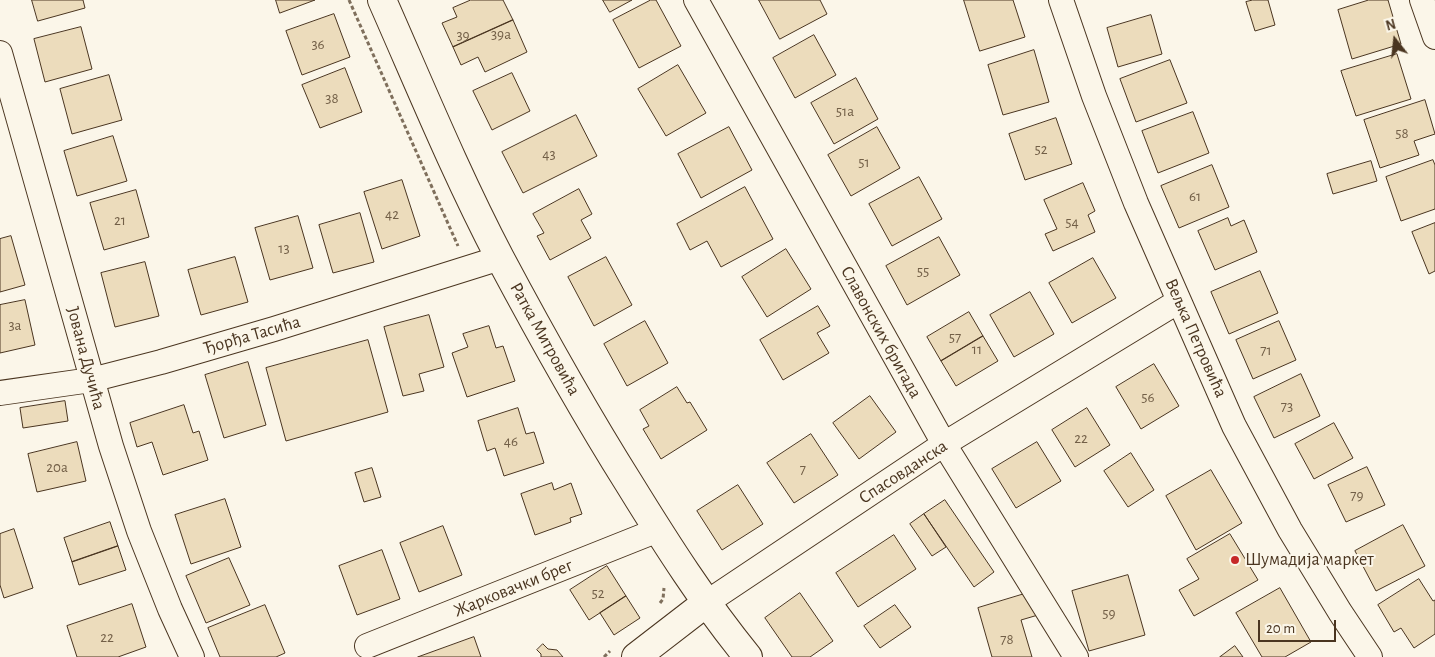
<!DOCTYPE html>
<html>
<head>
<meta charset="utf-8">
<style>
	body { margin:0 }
	#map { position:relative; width:1435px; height:657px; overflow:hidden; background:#fbf6e9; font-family:"Alegreya Sans",sans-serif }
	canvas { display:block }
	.north { position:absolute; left:1370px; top:15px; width:50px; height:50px; -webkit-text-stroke:4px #fbf6e9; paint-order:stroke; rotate:344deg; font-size:14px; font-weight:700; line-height:20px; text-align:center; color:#4a3520 }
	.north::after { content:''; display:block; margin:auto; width:18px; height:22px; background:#4a3520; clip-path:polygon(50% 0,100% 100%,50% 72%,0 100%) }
	.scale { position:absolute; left:1258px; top:620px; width:78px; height:22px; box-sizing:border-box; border:2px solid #4a3520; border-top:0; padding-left:6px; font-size:15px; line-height:18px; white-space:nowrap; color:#4a3520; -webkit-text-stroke:4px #fbf6e9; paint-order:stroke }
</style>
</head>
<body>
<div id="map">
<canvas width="1435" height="657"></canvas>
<div class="north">N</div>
<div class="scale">20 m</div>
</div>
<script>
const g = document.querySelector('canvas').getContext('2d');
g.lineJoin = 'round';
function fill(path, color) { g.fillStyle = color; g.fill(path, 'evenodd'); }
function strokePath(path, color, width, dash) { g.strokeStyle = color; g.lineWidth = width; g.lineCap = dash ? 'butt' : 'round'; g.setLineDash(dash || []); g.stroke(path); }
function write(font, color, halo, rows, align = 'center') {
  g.font = font + ' "Alegreya Sans",sans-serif'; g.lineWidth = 4; g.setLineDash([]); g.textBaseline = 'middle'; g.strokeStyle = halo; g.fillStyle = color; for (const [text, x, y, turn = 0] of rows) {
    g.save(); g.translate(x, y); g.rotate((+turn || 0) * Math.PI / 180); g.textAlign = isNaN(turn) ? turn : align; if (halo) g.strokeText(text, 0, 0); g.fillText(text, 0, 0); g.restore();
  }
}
const building = new Path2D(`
	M32,0H83L85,8L38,21Z
	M276,0H315L280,13Z
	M471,0H503L513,20L453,47L442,23L457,17L453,8Z
	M603,0H632L610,12Z
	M651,0H656L681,46L639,68L613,20Z
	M759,0H820L827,14L780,39Z
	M964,0H1013L1025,37L980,51Z
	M1253,0H1268L1275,25L1255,31L1246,2Z
	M1369,0H1388L1401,44L1352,59L1338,10Z
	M334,14L350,57L302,75L286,31Z
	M1151,15L1162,54L1118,67L1107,28Z
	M513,20L527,52L485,72L478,57L461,65L453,47Z
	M81,27L92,69L45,82L34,39Z
	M814,35L836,75L795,98L773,58Z
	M1034,50L1049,102L1003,115L988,65Z
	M1397,54L1411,99L1356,116L1341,71Z
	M1170,60L1187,103L1136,122L1120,79Z
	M678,65L706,113L666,136L638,89Z
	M345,68L362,112L320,128L302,85Z
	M512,73L530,111L492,130L473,91Z
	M109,75L122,120L72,134L60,89Z
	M856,78L878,119L834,144L811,103Z
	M1425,100L1435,134L1414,141L1419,155L1380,168L1364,120Z
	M1193,112L1209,153L1158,173L1142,131Z
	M576,115L597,156L523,193L502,152Z
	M1056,118L1072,164L1025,180L1009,134Z
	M729,127L752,170L701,198L678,154Z
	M877,127L900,168L851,196L828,155Z
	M113,136L127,181L77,196L64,151Z
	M1433,160L1435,165V209L1401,221L1386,177Z
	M1371,161L1377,181L1333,194L1327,174Z
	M1212,165L1229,207L1179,228L1161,186Z
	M919,177L942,219L892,246L869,204Z
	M402,180L420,236L382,249L364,192Z
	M1083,183L1095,211L1088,215L1095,232L1053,251L1045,234L1057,229L1044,200Z
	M745,187L773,239L721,267L707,241L690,250L677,224Z
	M579,189L592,214L581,220L591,238L550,260L537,236L544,233L533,214Z
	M136,190L149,237L104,250L90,203Z
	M360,213L374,262L333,273L319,225Z
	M298,216L313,268L270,280L255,228Z
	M1228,218L1231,226L1244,220L1257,252L1215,270L1198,231Z
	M1435,223V271L1429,274L1412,232Z
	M11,236L25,285L0,292V239Z
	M939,237L960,275L907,305L886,266Z
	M786,249L811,289L767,317L742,277Z
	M235,257L248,302L201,315L188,270Z
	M606,257L632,305L594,326L568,277Z
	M1093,258L1116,298L1072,323L1049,283Z
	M145,262L159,316L115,327L101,273Z
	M1260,271L1278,313L1229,334L1211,292Z
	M1030,292L1054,334L1014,357L990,315Z
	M25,300L35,345L0,353V305Z
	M818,306L830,326L817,333L829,353L783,380L760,340Z
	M969,312L983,336L941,361L927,337Z
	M429,315L444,367L419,374L424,391L403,396L384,327Z
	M645,321L668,363L627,386L604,344Z
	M1279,321L1296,360L1253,379L1236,340Z
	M489,326L496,348L503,346L515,381L467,397L452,353L468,347L463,334Z
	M983,336L998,361L956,386L941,361Z
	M368,340L388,412L286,441L266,368Z
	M248,362L266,425L224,438L205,375Z
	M1154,364L1179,406L1141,429L1116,387Z
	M1301,374L1320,416L1274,438L1254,397Z
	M677,387L687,403L690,402L707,430L661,459L643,429L649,426L640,410Z
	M870,396L896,432L859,459L833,423Z
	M65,401L68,421L23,428L20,408Z
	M184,405L193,433L199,431L208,460L163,475L152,442L137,447L130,423Z
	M518,408L526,434L534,432L544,463L504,476L495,448L487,451L478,421Z
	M1087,408L1110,445L1075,467L1052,430Z
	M1334,423L1353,458L1314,479L1295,444Z
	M811,434L838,475L794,503L767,463Z
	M77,442L86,481L37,492L28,454Z
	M1037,442L1061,481L1016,508L992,469Z
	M1131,453L1154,490L1128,507L1104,471Z
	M1367,467L1385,505L1346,522L1328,485Z
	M372,468L381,497L364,502L355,473Z
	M1211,470L1242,523L1196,550L1166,496Z
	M552,483L554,490L571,483L582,514L570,518L571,522L535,535L521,494Z
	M738,485L763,524L722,550L697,511Z
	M225,499L241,547L191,564L175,515Z
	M945,500L994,572L974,587L924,514Z
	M924,514L946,547L932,556L910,524Z
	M110,522L118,546L72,562L64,538Z
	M1403,525L1425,566L1376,591L1355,551Z
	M443,526L462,575L419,592L400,543Z
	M14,529L33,588L4,598L0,585V534Z
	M1230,534L1258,580L1194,616L1179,590L1199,579L1187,559Z
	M894,535L916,569L858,607L836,573Z
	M118,546L126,570L79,585L72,562Z
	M382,550L400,599L357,615L339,566Z
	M229,558L250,605L206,623L186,576Z
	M607,566L626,596L589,620L570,590Z
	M1128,575L1145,635L1089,651L1072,591Z
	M1419,579L1433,601L1435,600V634L1414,648L1401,628L1394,632L1378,605Z
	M1280,588L1311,642L1285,657H1262L1236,613Z
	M1031,592L1038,615L1021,620L1032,657H992L978,608Z
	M800,593L833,641L810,657H792L765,618Z
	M626,596L640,618L614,635L600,613Z
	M132,604L146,647L118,657H77L67,626Z
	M265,605L285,653L276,657H220L208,628Z
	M895,605L911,627L880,648L864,626Z
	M474,637L481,657H418Z
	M543,644L548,649L557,650L563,657H541V654L537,650Z
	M1235,646L1243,657H1220Z`);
const path = new Path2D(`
	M349,0L458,246
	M660,603L663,599L664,588
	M604,657L610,651`);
const street = new Path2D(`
	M696,0L944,444L1076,657
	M1061,0L1094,96L1136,203L1234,426L1290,530L1340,612L1370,657
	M1422,0L1435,37
	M0,53L111,446L139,531L170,609L192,657
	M0,393L91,380L161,362L274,329L500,258
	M706,603L944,444L1179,301
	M367,646L658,530`);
const secondary = new Path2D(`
	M382,0C420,86 456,174 500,258C541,335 584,412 630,485C667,545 704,603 748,657
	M636,657L706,603`);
const markers = [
	[1235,560,5,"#c62828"]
];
const numberNames = [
	["39a",501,34],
	["39",463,35],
	["36",318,44],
	["38",332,98],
	["51a",845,111],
	["58",1402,133],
	["52",1041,149],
	["43",549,154],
	["51",864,162],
	["61",1195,196],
	["42",392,214],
	["21",120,220],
	["54",1072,222],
	["13",284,248],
	["55",923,271],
	["3a",15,325],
	["57",955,337],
	["11",977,349],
	["71",1266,350],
	["56",1148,397],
	["73",1287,406],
	["22",1081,438],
	["46",511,441],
	["20a",57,467],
	["7",803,469],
	["79",1357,495],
	["52",598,593],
	["59",1109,613],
	["22",107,637],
	["78",1007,639]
];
const streetNames = [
	["Славонских бригада",881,332,61],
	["Ђорђа Тасића",252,335,-16],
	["Вељка Петровића",1196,338,66],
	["Ратка Митровића",545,339,61],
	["Јована Дучића",86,358,75],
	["Спасовданска",903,472,-33],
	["Жарковачки брег",513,588,-22]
];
const poiNames = [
	["Шумадија маркет",1245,560]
];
fill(building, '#ecdcbc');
strokePath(building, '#4a3520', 1);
strokePath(street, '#4a3520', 26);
strokePath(secondary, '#4a3520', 30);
strokePath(path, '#7f6f5c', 3, [4, 2.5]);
strokePath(street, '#fbf6e9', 24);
strokePath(secondary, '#fbf6e9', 28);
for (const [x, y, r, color] of markers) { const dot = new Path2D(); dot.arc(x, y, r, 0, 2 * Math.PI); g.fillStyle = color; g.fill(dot); strokePath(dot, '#fbf6e9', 2); }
write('15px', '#725f47', null, numberNames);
write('18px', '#4a3520', '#fbf6e9', streetNames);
write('18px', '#4a3520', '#fbf6e9', poiNames, 'left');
</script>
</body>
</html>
